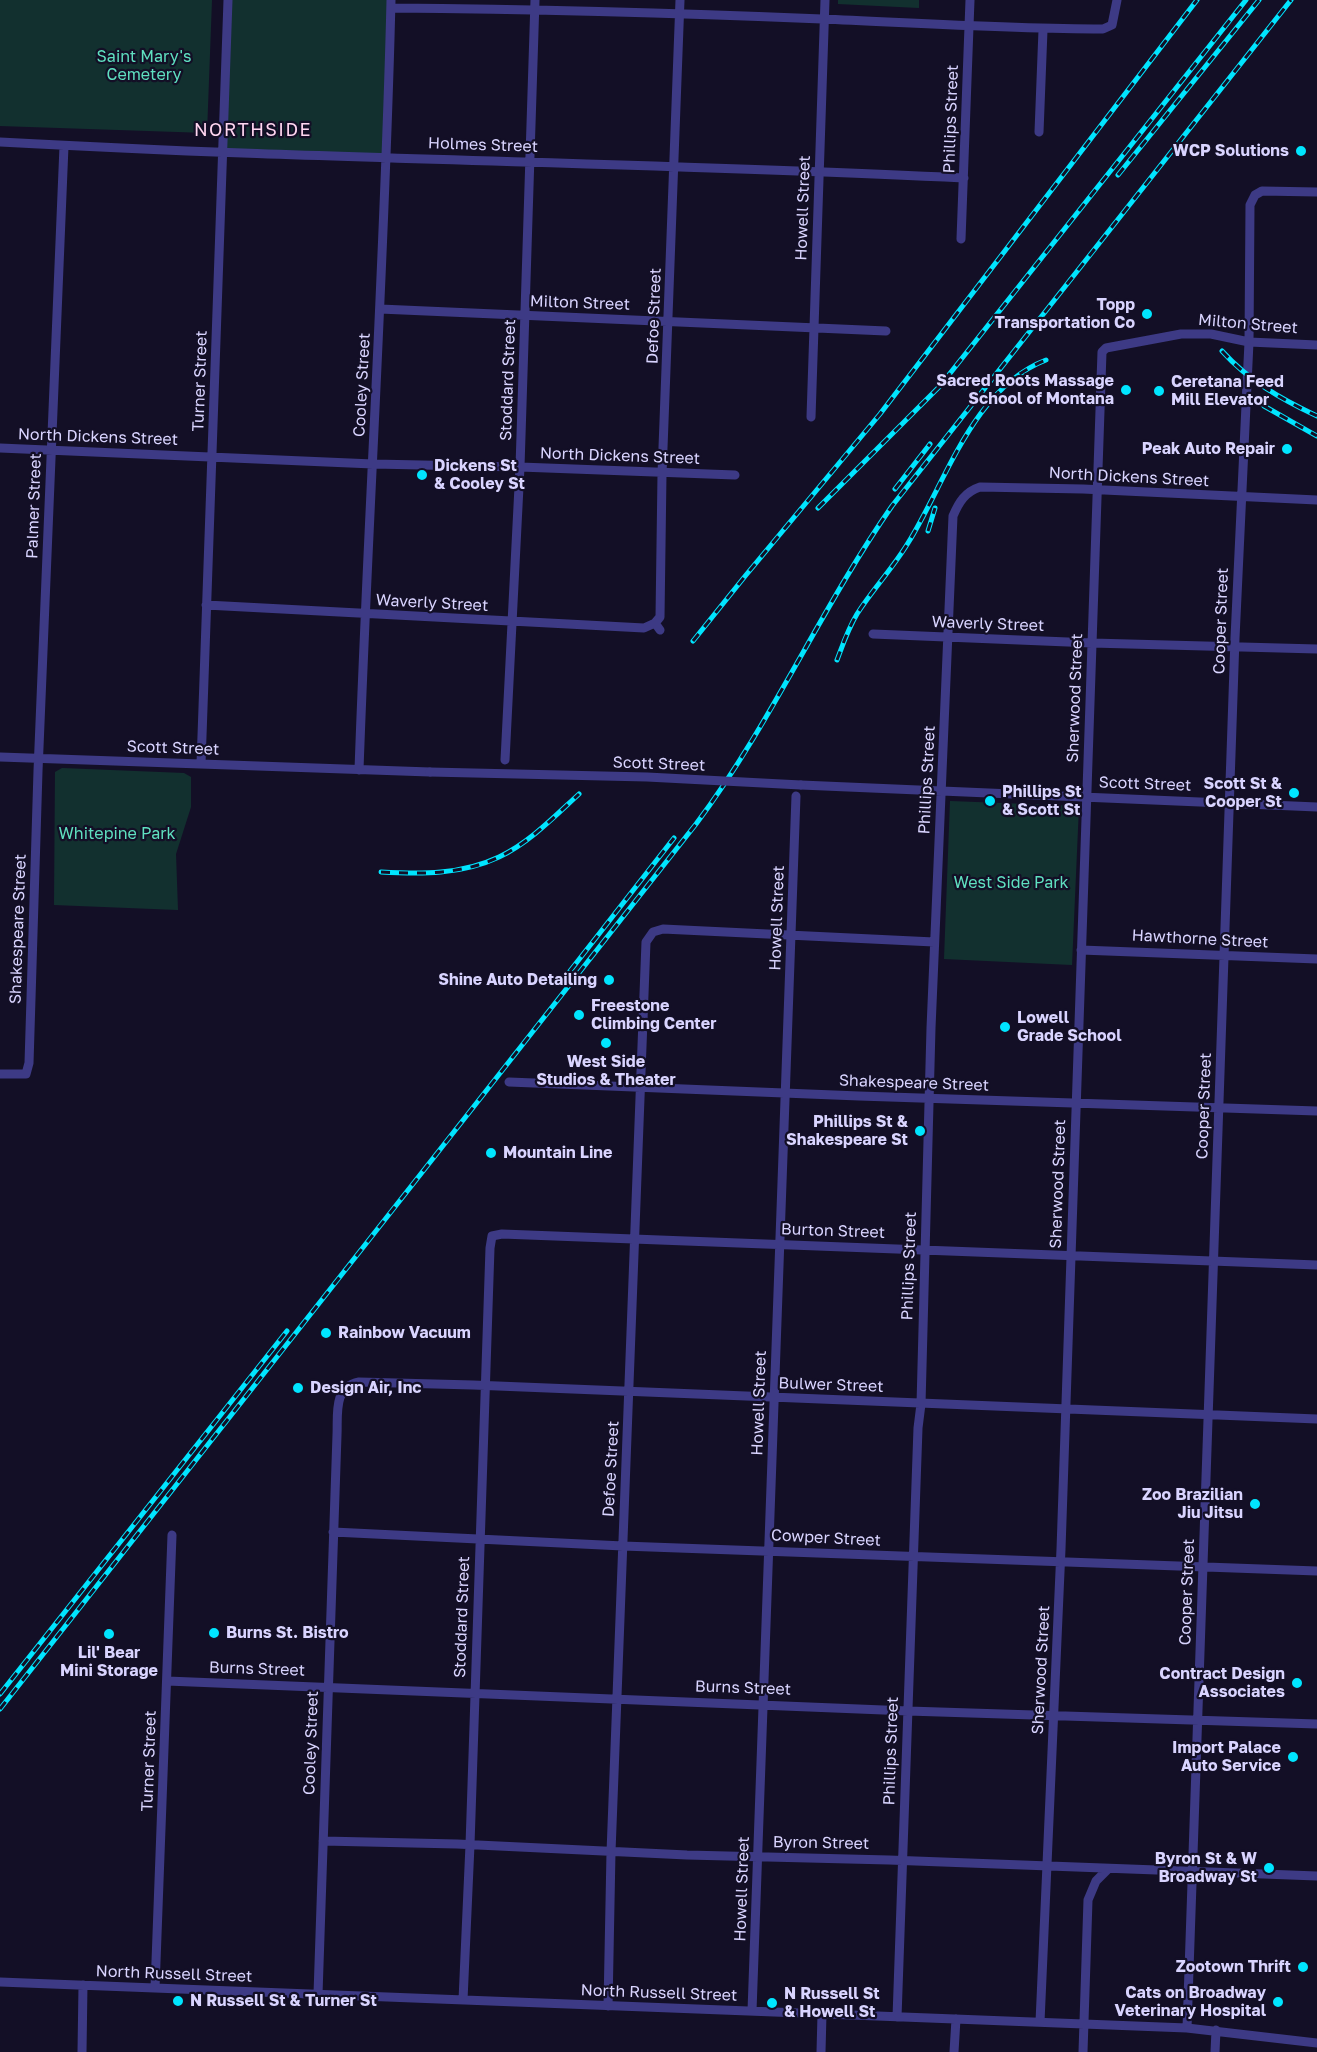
<!DOCTYPE html>
<html>
<head>
<meta charset="utf-8">
<style>
	body { margin:0 }
	canvas { display:block; background:#130f26 }
</style>
</head>
<body>
<canvas width="1317" height="2052"></canvas>
<script>
const g = document.querySelector('canvas').getContext('2d');
g.lineJoin = 'round';
function fill(path, color) { g.fillStyle = color; g.fill(path, 'evenodd'); }
function strokePath(path, color, width, dash) { g.strokeStyle = color; g.lineWidth = width; g.lineCap = dash ? 'butt' : 'round'; g.setLineDash(dash || []); g.stroke(path); }
function write(font, color, halo, rows, align = 'center') {
  g.font = font + ' "Golos Text",sans-serif'; g.lineWidth = 4.5; g.setLineDash([]); g.textBaseline = 'middle'; g.strokeStyle = halo; g.fillStyle = color; for (const [text, x, y, turn = 0] of rows) {
    g.save(); g.translate(x, y); g.rotate((+turn || 0) * Math.PI / 180); g.textAlign = isNaN(turn) ? turn : align; if (halo) g.strokeText(text, 0, 0); g.fillText(text, 0, 0); g.restore();
  }
}
const green = new Path2D(`
	M0,0H212L207,133L0,126Z
	M228,0H391L385,157L223,151Z
	M838,0H919V8L838,4Z
	M62,768L184,773L191,777V807L176,854L178,910L54,905L55,772Z
	M950,801L1079,806L1072,965L944,959Z`);
const minor = new Path2D(`
	M391,8C535,9 678,13 822,19C916,23 1009,29 1103,29L1112,25L1117,0
	M1039,132L1043,30
	M0,142C321,160 643,162 964,178
	M961,239L970,0
	M380,309L886,331
	M811,417L825,0
	M0,448L373,464L520,467L735,475
	M206,605L644,628L655,623
	M660,630L655,623L660,617L662,474L680,0
	M873,634L1092,643L1317,649
	M0,757L430,772
	M505,760L520,467L535,0
	M201,764L228,0
	M359,770C368,514 385,257 391,0
	M801,785L1317,807
	M1081,950L1317,959
	M0,1074H26L29,1063L38,771L64,146
	M509,1082L859,1096L1317,1111
	M333,1532L623,1546L1317,1571
	M167,1681L908,1711L1317,1724
	M323,1841L457,1844L687,1855L889,1860L1317,1876
	M0,1982L1187,2028L1317,2043
	M155,1988L172,1535
	M318,1994L337,1435C338,1414 333,1387 359,1382L473,1385L1317,1419
	M463,2000L470,1845L490,1248L492,1236L502,1234L1317,1265
	M608,2006L611,1852L646,942L653,932L663,929L934,942
	M752,2011L796,796
	M897,2017L918,1428L921,1404L931,1028L953,516C959,502 965,492 980,487L1083,489L1317,500
	M1040,2022L1061,1549L1102,352L1106,348L1181,334H1211L1249,342L1317,345
	M1187,2028L1235,638L1249,342L1250,205L1255,195L1262,191L1317,192
	M82,2052L83,1985
	M821,2052L822,2014
	M954,2052L956,2019
	M1083,2052L1088,1900L1096,1881L1108,1869
	M1215,2052L1216,2030`);
const rail = new Path2D(`
	M1118,175L1259,0
	M1222,351C1249,381 1281,399 1317,416
	M1264,406L1317,436
	M895,489L930,444
	M818,508L940,386L1246,0
	M928,531L935,508
	M693,641L746,575L880,414L1197,0
	M837,660C843,644 848,629 857,614C873,589 893,568 908,543C946,482 973,388 1046,360
	M381,872C421,874 461,875 499,857C529,843 555,816 579,794
	M570,971L674,838
	M0,1694L287,1331
	M0,1709L696,824C771,724 821,608 892,506L1291,0`);
const minorBridge = new Path2D(`
	M430,772L647,777L801,785`);
const markers = [
	[1301,151,6,"#00e5ff"],
	[1147,314,6,"#00e5ff"],
	[1126,390,6,"#00e5ff"],
	[1159,391,6,"#00e5ff"],
	[1287,449,6,"#00e5ff"],
	[422,475,6,"#00e5ff"],
	[1294,793,6,"#00e5ff"],
	[990,801,6,"#00e5ff"],
	[609,980,6,"#00e5ff"],
	[579,1015,6,"#00e5ff"],
	[1005,1027,6,"#00e5ff"],
	[606,1043,6,"#00e5ff"],
	[920,1131,6,"#00e5ff"],
	[491,1153,6,"#00e5ff"],
	[326,1333,6,"#00e5ff"],
	[298,1388,6,"#00e5ff"],
	[1255,1504,6,"#00e5ff"],
	[214,1633,6,"#00e5ff"],
	[109,1634,6,"#00e5ff"],
	[1297,1683,6,"#00e5ff"],
	[1293,1757,6,"#00e5ff"],
	[1269,1868,6,"#00e5ff"],
	[1303,1967,6,"#00e5ff"],
	[178,2001,6,"#00e5ff"],
	[1278,2002,6,"#00e5ff"],
	[772,2003,6,"#00e5ff"]
];
const parkNames = [
	["Saint Mary's",144,57],
	["Cemetery",144,75],
	["Whitepine Park",117,834],
	["West Side Park",1011,883]
];
const streetNames = [
	["Phillips Street",951,119,-88],
	["Holmes Street",483,145,2],
	["Howell Street",803,208,-88],
	["Milton Street",580,303,2],
	["Defoe Street",654,316,-88],
	["Milton Street",1248,324,5],
	["Stoddard Street",508,380,-88],
	["Turner Street",200,381,-88],
	["Cooley Street",362,385,-87],
	["North Dickens Street",98,437,2],
	["North Dickens Street",620,456,2],
	["North Dickens Street",1129,477,3],
	["Palmer Street",34,506,-88],
	["Waverly Street",432,603,3],
	["Cooper Street",1221,621,-88],
	["Waverly Street",988,624,2],
	["Sherwood Street",1075,698,-88],
	["Scott Street",173,748,2],
	["Scott Street",659,764,2],
	["Phillips Street",927,780,-87],
	["Scott Street",1145,784,2],
	["Howell Street",777,918,-88],
	["Shakespeare Street",18,929,-88],
	["Hawthorne Street",1200,939,3],
	["Shakespeare Street",914,1083,2],
	["Cooper Street",1204,1106,-88],
	["Sherwood Street",1058,1184,-88],
	["Burton Street",833,1231,2],
	["Phillips Street",909,1266,-88],
	["Bulwer Street",831,1385,2],
	["Howell Street",759,1403,-88],
	["Defoe Street",611,1469,-87],
	["Cowper Street",826,1538,3],
	["Cooper Street",1187,1592,-88],
	["Stoddard Street",462,1617,-88],
	["Burns Street",257,1669,2],
	["Sherwood Street",1041,1670,-87],
	["Burns Street",743,1688,2],
	["Cooley Street",311,1743,-88],
	["Phillips Street",891,1751,-88],
	["Turner Street",149,1761,-88],
	["Byron Street",821,1843,1],
	["Howell Street",742,1889,-88],
	["North Russell Street",174,1974,2],
	["North Russell Street",659,1993,2]
];
const poiNames = [
	["WCP Solutions",1289,151],
	["Topp",1135,305],
	["Transportation Co",1135,323],
	["Sacred Roots Massage",1114,381],
	["School of Montana",1114,399],
	["Ceretana Feed",1171,382,"left"],
	["Mill Elevator",1171,400,"left"],
	["Peak Auto Repair",1275,449],
	["Dickens St",434,466,"left"],
	["& Cooley St",434,484,"left"],
	["Scott St &",1282,784],
	["Cooper St",1282,802],
	["Phillips St",1002,792,"left"],
	["& Scott St",1002,810,"left"],
	["Shine Auto Detailing",597,980],
	["Freestone",591,1006,"left"],
	["Climbing Center",591,1024,"left"],
	["Lowell",1017,1018,"left"],
	["Grade School",1017,1036,"left"],
	["West Side",606,1062,"center"],
	["Studios & Theater",606,1080,"center"],
	["Phillips St &",908,1122],
	["Shakespeare St",908,1140],
	["Mountain Line",503,1153,"left"],
	["Rainbow Vacuum",338,1333,"left"],
	["Design Air, Inc",310,1388,"left"],
	["Zoo Brazilian",1243,1495],
	["Jiu Jitsu",1243,1513],
	["Burns St. Bistro",226,1633,"left"],
	["Lil' Bear",109,1653,"center"],
	["Mini Storage",109,1671,"center"],
	["Contract Design",1285,1674],
	["Associates",1285,1692],
	["Import Palace",1281,1748],
	["Auto Service",1281,1766],
	["Byron St & W",1257,1859],
	["Broadway St",1257,1877],
	["Zootown Thrift",1291,1967],
	["Cats on Broadway",1266,1993],
	["Veterinary Hospital",1266,2011],
	["N Russell St",784,1994,"left"],
	["& Howell St",784,2012,"left"],
	["N Russell St & Turner St",190,2001,"left"]
];
const neighbourhoodNames = [
	["NORTHSIDE",253,130]
];
fill(green, '#12302f');
strokePath(minor, '#3d3a85', 9);
strokePath(rail, '#00e5ff', 5);
strokePath(rail, '#130f26', 3, [9]);
strokePath(minorBridge, '#3d3a85', 9);
for (const [x, y, r, color] of markers) { const dot = new Path2D(); dot.arc(x, y, r, 0, 2 * Math.PI); g.fillStyle = color; g.fill(dot); strokePath(dot, '#130f26', 2); }
write('16px', '#5fe0c0', '#130f26', parkNames);
write('16px', '#d9d4ff', '#130f26', streetNames);
write('bold 16px', '#d9d4ff', '#130f26', poiNames, 'right');
g.letterSpacing = '1.5px';
write('18px', '#ffd6f0', '#130f26', neighbourhoodNames);
g.letterSpacing = '0px';
</script>
</body>
</html>
